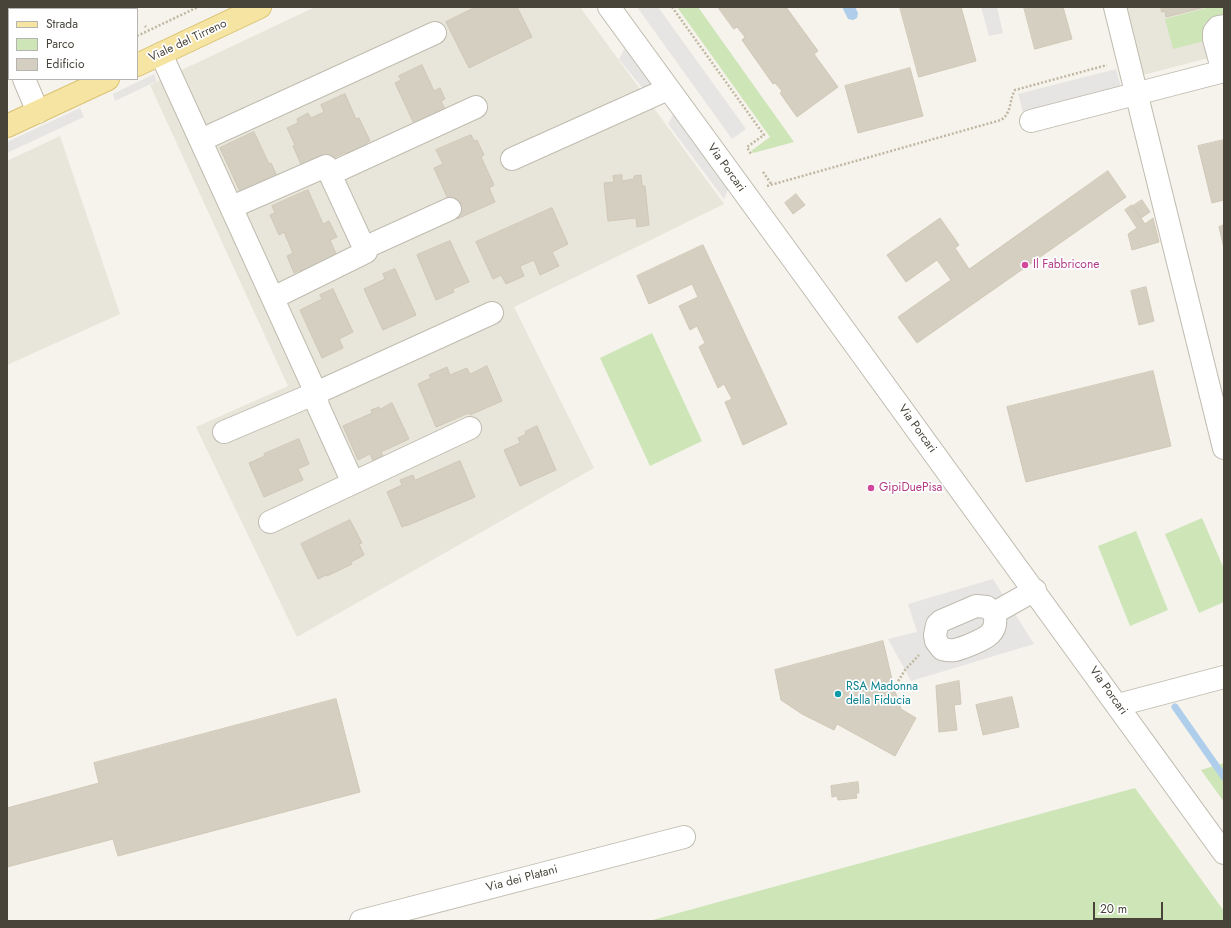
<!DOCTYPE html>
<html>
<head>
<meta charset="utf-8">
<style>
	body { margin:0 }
	#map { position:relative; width:1231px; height:928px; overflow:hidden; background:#f5f3ec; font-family:Jost,sans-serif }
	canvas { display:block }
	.frame { position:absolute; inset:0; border:8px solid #48443a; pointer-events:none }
	.legend { position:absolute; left:8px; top:8px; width:130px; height:72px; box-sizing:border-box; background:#fff; border:1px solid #b6b4b0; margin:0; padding:5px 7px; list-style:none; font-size:12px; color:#48443a }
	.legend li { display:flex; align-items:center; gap:8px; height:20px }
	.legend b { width:20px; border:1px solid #b6b4b0 }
	.scale { position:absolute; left:1093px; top:902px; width:70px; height:18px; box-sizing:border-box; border:2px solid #48443a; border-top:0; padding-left:5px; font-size:12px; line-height:14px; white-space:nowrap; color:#48443a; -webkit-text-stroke:3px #fff; paint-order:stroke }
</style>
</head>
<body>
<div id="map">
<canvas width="1231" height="928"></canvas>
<div class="frame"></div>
<ul class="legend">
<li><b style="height:5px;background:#f6e4a3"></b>Strada</li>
<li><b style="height:11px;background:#cee5b8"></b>Parco</li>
<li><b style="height:11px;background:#d5cfc2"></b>Edificio</li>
</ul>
<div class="scale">20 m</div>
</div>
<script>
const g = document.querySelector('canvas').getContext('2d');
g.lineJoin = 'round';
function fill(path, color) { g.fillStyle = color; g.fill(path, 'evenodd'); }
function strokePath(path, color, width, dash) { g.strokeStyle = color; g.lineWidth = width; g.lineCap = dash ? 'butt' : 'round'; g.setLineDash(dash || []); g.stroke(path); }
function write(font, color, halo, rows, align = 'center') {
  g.font = font + ' Jost,sans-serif'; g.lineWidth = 3.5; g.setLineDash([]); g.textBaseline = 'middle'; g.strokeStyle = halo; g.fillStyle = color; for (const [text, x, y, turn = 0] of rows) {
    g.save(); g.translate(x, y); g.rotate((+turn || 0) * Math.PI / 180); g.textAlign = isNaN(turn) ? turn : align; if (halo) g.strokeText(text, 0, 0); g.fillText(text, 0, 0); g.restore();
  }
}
const residential = new Path2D(`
	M315,7H580L724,204L514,307L594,468L297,637L196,427L288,386L150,85Z
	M1126,7H1224V54L1143,75Z
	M60,136L120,314L7,365V161Z`);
const green = new Path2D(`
	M7,7H129L128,9H9V24L7,25Z
	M677,7H698L794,142L753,153L751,151L770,137Z
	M1210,7H1224V17C1204,22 1201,19 1204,41L1173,49L1165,19Z
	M652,333L702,441L650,466L600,358Z
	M1202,518L1224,569V602L1199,613L1165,534Z
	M1136,531L1168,610L1130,626L1098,546Z
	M1224,763V802L1201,770Z
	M1135,788L1224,911V921H649Z`);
const parking = new Path2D(`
	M637,7H658L746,129L732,139Z
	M981,7H997L1003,33L989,36Z
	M628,42L654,80L647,94L619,59Z
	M1116,69L1121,87L1023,112L1018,94Z
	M154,74L157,81L115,101L113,94Z
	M80,108L84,117L7,153V142Z
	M675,111L730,185L724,199L668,124Z
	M993,579L1034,644L911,681L888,639L917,632L908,604Z`);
const water = new Path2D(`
	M842,7H855L858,13L857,18L853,20L848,19Z`);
const stream = new Path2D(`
	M1175,707L1224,777`);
const building = new Path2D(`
	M476,7H517L532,37L469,68L446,22Z
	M718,7H786L818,51L814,54L838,87L797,117L780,93L782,91L775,83L773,84L742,40L745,37L737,27L734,29Z
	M900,7H961L976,61L919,77Z
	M1024,7H1063L1072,39L1035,49Z
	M1161,7H1205L1166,17L1165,11L1162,12Z
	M422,65L434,91L440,88L445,99L441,101L447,113L416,128L395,83L401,80L399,76Z
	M910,68L923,116L858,133L845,86Z
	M345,94L356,119L359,118L370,141L366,143L368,147L348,156L346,152L304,171L293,146L295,145L287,128L298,123L297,119L308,113L311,118L324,112L321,105Z
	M254,132L269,164L271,163L279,181L243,198L220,148Z
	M471,135L474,141L477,140L484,155L481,157L494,185L489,188L495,202L457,219L434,168L443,164L436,150Z
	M1224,140V200L1212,203L1198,146Z
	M1108,171L1126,197L917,343L898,317L951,280L937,260L906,282L887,255L940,218L959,245L955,248L969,269Z
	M622,175V181L634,179V176L641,175L642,186H645L649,225L637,227L636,218L608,221L604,183L614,182L613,176Z
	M308,190L323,224L329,221L337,237L330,240L340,263L305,279L300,270L294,273L287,256L293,253L284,232L279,235L270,215L275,213L272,206Z
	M796,194L805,205L793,214L785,203Z
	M1142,200L1150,212L1141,218L1133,206Z
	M1132,205L1145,224L1153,218L1159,242L1132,250L1128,234L1137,228L1125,210Z
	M552,208L568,244L552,252L559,266L540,275L534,260L520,266L524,276L506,284L501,275L493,279L476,242Z
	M1224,225V248L1219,227Z
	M450,241L469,282L453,289L454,292L436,300L417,255Z
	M703,245L787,424L743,445L725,402L732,399L724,384L718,388L699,347L705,343L697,326L690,330L679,306L698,297L692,284L649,304L637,276Z
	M395,269L416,315L383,330L364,289L385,279L383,274Z
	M1146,287L1154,321L1139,325L1131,291Z
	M333,289L353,332L339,339L343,348L322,358L300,310L322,299L320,295Z
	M487,366L502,401L470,415L469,413L436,427L418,384L431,378L429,375L447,367L450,375L467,368L470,374Z
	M1153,371L1171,446L1026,482L1007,407Z
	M392,403L409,439L381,452L383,456L373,461L370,454L358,460L343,426L372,413L371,410L379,407L380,409Z
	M537,426L556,470L520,486L504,450L520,443L518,438L526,434L525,432Z
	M299,439L309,464L298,469L303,480L264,497L249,463L265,456L264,454Z
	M460,461L475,497L406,526V525L402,527L387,492L402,485L400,480L413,475L415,480Z
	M350,520L362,543L359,544L364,555L351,562L352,564L327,576L326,575L318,579L301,544Z
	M883,641L894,688L901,709L916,718L895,756L837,724L834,730L802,714L781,700L775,670Z
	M959,681L961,704L954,705L957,730L939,732L936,686Z
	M1012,697L1019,727L983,735L976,705Z
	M336,699L360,792L118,856L113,839L7,867V808L99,783L94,763Z
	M858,782L859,793H856L857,798L838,800L837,796L832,797L831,786Z`);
const path = new Path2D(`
	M672,7L764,135L747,147L751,154
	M145,26L146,27
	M137,36L198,7
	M763,172L772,185
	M767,186L1001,120C1012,113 1009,100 1015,90L1107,65
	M894,688L905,670L919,655`);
const minor = new Path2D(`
	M609,7C814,289 1021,570 1224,853
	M1115,7L1224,448
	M73,9L78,7
	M7,37L9,42
	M161,54L316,393L318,406L353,483
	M1223,72L1214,39V32L1218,27L1224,26
	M24,79L38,112
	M1031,121L1224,71
	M201,140L435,33
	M512,159L668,89
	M330,174L476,107
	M232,207L326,166L330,174L366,252L273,298
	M364,248L450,209
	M224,432L316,393L492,313
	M270,522L470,428
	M994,613C996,620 996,628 990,634C984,640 963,648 955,650C950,651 946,650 942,649L936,641L935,635L937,625L941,621L976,606L987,607L994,613L1035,590
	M1118,705L1224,677
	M361,921L684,837`);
const major = new Path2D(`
	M137,65L260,7
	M7,126L108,79`);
const markers = [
	[1025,265,4,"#d1479c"],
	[871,488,4,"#d1479c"],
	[838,694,4,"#0f9aa8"]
];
const streetNames = [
	["Viale del Tirreno",188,41,-25],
	["Via Porcari",726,168,54],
	["Via Porcari",917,429,54],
	["Via Porcari",1108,691,54],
	["Via dei Platani",522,879,-15]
];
const hotelNames = [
	["Il Fabbricone",1033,265],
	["GipiDuePisa",879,488]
];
const cultureNames = [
	["RSA Madonna",846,687],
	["della Fiducia",846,701]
];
fill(residential, '#e8e5da');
fill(green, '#cee5b8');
fill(parking, '#e7e5e3');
fill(water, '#aeceeb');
strokePath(stream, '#aeceeb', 7);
fill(building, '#d5cfc2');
strokePath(building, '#d0c7b6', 1);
strokePath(minor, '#bfbbaf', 24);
strokePath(major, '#dbc373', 24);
strokePath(path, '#c0b7a1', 2.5, [2, 2]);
strokePath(minor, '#fff', 22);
strokePath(major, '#f6e4a3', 22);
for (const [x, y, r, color] of markers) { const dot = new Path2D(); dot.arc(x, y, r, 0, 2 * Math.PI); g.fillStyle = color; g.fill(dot); strokePath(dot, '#fff', 1.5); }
write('12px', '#48443a', '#fff', streetNames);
write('12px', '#b23c85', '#fff', hotelNames, 'left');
write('12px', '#0d838f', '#fff', cultureNames, 'left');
</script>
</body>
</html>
